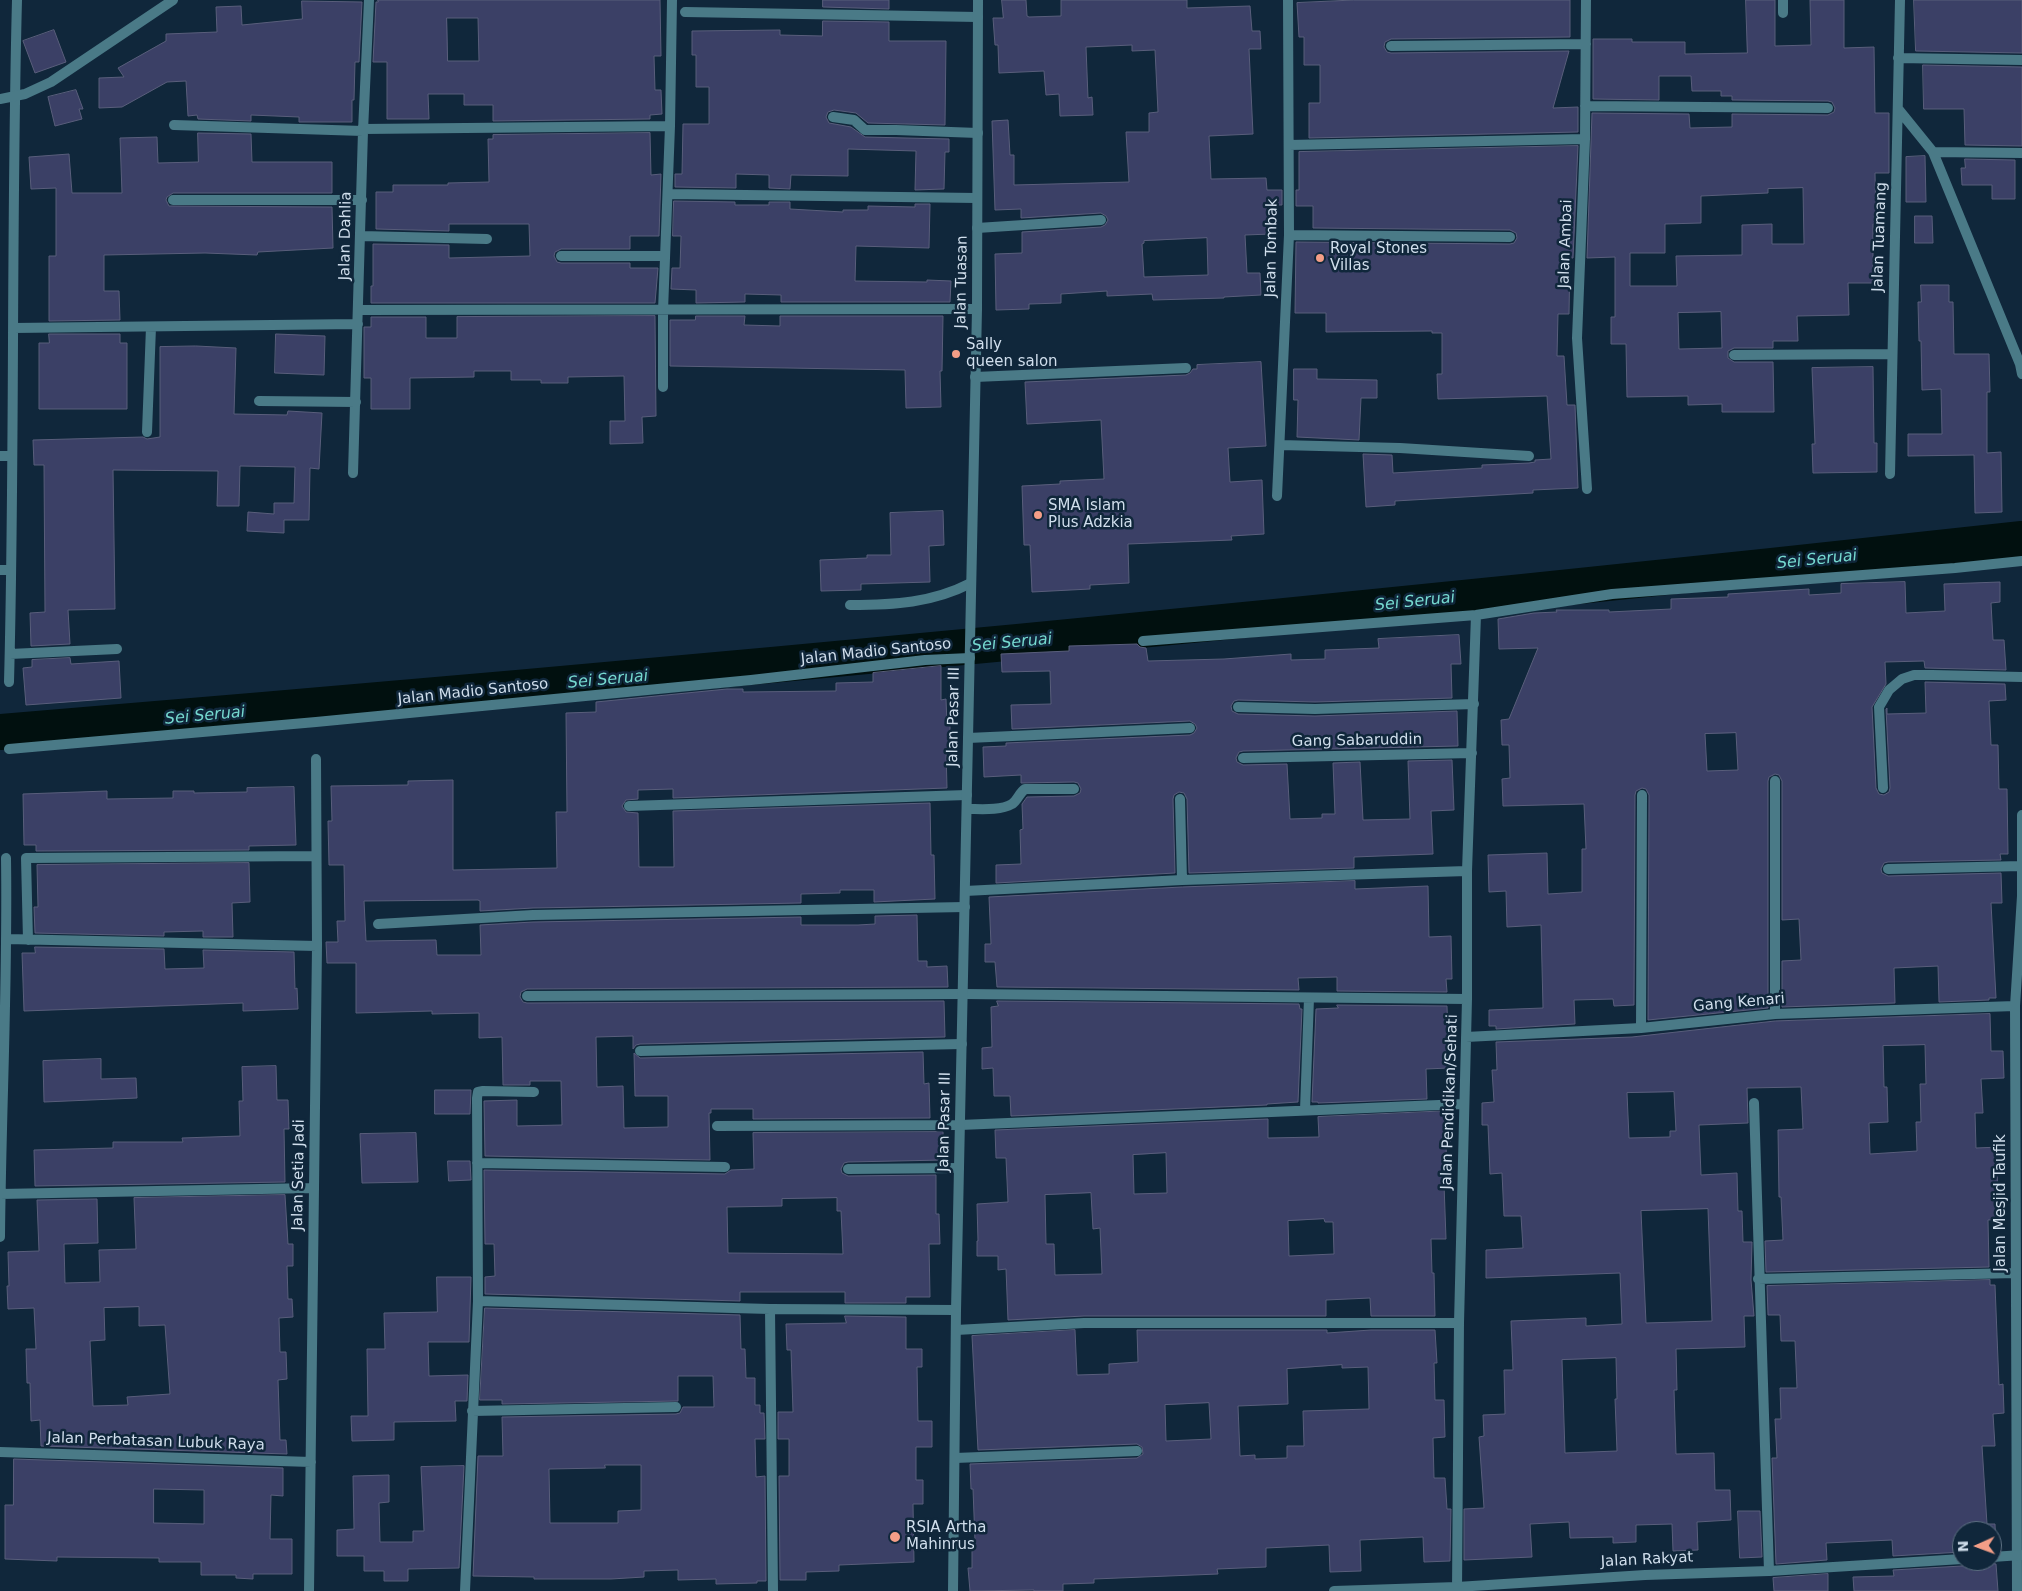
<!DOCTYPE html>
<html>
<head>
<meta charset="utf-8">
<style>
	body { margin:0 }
	#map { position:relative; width:2022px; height:1591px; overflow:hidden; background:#10273b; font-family:"DejaVu Sans",sans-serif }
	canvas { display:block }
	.north { position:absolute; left:1952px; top:1521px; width:50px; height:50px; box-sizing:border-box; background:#10273b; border:1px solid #5d7082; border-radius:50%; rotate:268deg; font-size:14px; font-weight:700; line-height:20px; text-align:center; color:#d0deec }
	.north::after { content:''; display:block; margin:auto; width:18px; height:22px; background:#f49e87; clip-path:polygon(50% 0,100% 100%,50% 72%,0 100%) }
</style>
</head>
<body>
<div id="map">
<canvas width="2022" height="1591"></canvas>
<div class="north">N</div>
</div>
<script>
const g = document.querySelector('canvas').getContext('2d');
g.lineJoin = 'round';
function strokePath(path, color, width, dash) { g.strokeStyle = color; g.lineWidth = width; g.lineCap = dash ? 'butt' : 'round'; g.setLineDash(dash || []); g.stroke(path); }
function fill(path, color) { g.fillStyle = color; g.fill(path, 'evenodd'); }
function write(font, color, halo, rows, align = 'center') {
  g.font = font + ' "DejaVu Sans",sans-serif'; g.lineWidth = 5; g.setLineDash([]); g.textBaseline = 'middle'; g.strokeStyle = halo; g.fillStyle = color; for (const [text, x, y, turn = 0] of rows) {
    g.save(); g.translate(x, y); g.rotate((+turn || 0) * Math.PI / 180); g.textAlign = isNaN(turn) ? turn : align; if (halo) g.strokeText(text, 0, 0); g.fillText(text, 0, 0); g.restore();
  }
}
const river = new Path2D(`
	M0,732C675,677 1349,613 2022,539`);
const building = new Path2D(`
	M378,0H660L661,56H654L655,90H661L662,114L650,115V119L493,121V105H464V94H428L429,119H387V62H373L376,2H378ZM447,18H478L479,61H448Z
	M823,0H889V9L823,7Z
	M1002,0H1026L1027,16L1029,17L1061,16V0H1187V8L1250,6L1252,31H1260L1261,49H1249L1253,134L1209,136L1211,179L1266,178L1267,190H1282V205H1269L1271,234L1245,235L1247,273H1260L1261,295L1224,297V298L1153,300L1152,294L1107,296V291L1061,294V303L1029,304V309L996,310L995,254L1022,253V232L1101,227L1105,225L1108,220L1106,216L1101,213L1021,218V209L995,210L992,121L1008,120L1010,155H1014V185L1129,182L1126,132H1149V113L1158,112L1155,50L1132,51V45L1086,47L1088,98L1092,97L1093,115L1060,116L1059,94L1046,95L1044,71L999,73L998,45H995L993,18H1003ZM1207,238L1208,275L1144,277L1142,244L1144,243V241Z
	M1354,0H1570V37L1391,39L1385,42L1384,47L1387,52L1391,53L1569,51L1553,108L1578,107V132L1309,138V103H1320V65H1304V37H1299L1297,3Z
	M1746,0H1775V46L1811,45L1810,0H1844V48L1874,47L1875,113H1889V173H1875L1876,224H1873V283H1848L1849,315L1797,316L1798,341H1773V348H1734L1728,351V358L1734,362H1773L1774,412H1722V404L1688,405V396L1627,397L1626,344H1611V317H1615V257L1587,258L1592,113L1689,114L1690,128L1732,127V114L1828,115L1834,112L1835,108L1832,102L1828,101L1732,100V96H1721V91H1692L1691,76H1659V100L1593,99V39H1632V42H1685V54L1747,53ZM1803,188L1804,244H1772V224L1742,225V255L1676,256L1677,286H1630V253H1665V224L1701,223V196L1768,193V189ZM1721,312L1722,348L1679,349L1678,313Z
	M1914,0H2022V53L1916,51Z
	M302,1L362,2L359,62H355L354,100H352V122H299V117L251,115V121L198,119L197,115L188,116L186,81L167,82L122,107L99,108V78L124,77L118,68L166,41V34L217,32L216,7L241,6L242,25L302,19Z
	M823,21L889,22V41H946L945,125L868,123L856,113L834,110L828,112L826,117L829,123L851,127L865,137L949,139V152H945L944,189L915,190L916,151L848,149V176L791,175L790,189L769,188V175L736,174V188L675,187V174H682L683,124H709V87H696V55H692V31L780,30V35L822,36Z
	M54,30L66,62L35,73L23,41Z
	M1923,65L2022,67V146L1965,145L1964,109H1924Z
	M76,90L83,109H79L82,119L55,126L48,97Z
	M198,133L251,134L252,162H332V193H173L167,197L166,200L169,206L332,207L333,248L258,252L257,255L205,253L104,255V291H119L120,320L49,321V256H56V188L31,189L29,157L69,154L72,193H122L120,138L157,137L158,163L198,162Z
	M650,133L651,175L661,174L659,236H630V249H561L555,252L554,256L557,262L561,263H630V268H658L655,303H371V286H373V244L449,245V258L530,256L529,224H449V231L376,229V192H393V185H448V183L489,182L488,139H493V135Z
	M1578,146L1573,258H1570L1569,314H1558L1557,356H1564L1567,405H1575L1578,488L1533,490V493L1395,501V505L1366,507L1363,454L1392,455L1393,473L1482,468V465L1529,463L1535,462V460L1551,459L1547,396L1438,399L1437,374H1442V333H1432V331L1326,332V313H1295L1296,242L1510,244L1514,243L1517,238L1516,233L1510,230L1313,228V206H1296V190H1299V152Z
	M1925,156L1926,202H1906V157Z
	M1965,159L2015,160V199H1992V185H1962L1961,168H1965Z
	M674,201L735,202V205H769V202H790V209L843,212V210H868V206L915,207V204H930L929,248L856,246L855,281L927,282V280L951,281L950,302H781V295L745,294V302L696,303V290L671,289L672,268H680L681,236H673Z
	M1915,216H1932L1933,243H1915Z
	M1921,285H1949V302H1953L1954,354H1989L1990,392H1987V453L2001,452L2002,512L1975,513L1974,455L1908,456V434H1942L1941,389L1922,390L1921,341H1919L1918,302H1921Z
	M655,316L656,416L642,417L643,443L610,444V421H625L624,376L568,377V383H541V380H511V371H474V377L410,378V409H371V378H364V327H371V317H426V338H457V317Z
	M696,316H745L744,325L780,326V316H943L942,371H940L941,407L906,408L905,370L670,366V320H695Z
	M49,334H120V343H127V409H39V343H49Z
	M276,334L325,336L324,375L275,373Z
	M196,346L236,348L234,414L287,415L288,411L322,413L319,469L310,468L309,520H284V533L247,531L248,512L274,514V503H294L295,467L240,466L239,506H217L218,471L113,470L115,609L68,610L70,644L31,646L30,613L45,612L44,465H34L33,440L143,437L147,439L160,437V347Z
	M1261,362L1266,446L1228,448L1230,482L1262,480L1264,534L1231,536L1232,540L1128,544L1129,583L1090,585V589L1032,592L1030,545H1024L1022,486L1060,484V481L1104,479L1101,420L1027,424L1025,382L1186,375L1190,373L1193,369H1197V365Z
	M1873,367L1874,443H1877V472L1813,473L1812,444H1815L1812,368Z
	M1294,369H1317V379L1377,380V398H1361L1359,440L1297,437L1298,400H1294Z
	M943,511L944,545L929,546L930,582L861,584V590L821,591L820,560L867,558V555H891L890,513Z
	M1905,582L1906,613L1945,611L1944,584L2000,582V602L1991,603L1993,640H2004L2006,670L1925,668L1924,661L1885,662L1886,684L1872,707L1876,788L1879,794L1884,795L1889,792L1890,788L1886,709L1887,708V714L1926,713L1925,682L2005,684L2006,700L1989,701L1991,745H1998L1999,789H2007L2008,854H2000L2001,860L1888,862L1884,863L1881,869L1882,873L1888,876L2001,873L2002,903H1991L1996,998H1989V1000L1939,1002L1938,966L1894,968L1895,1003L1782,1007V961L1801,960L1799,919L1782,920V781L1779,775L1775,774L1769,777L1768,781V1008L1648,1020L1649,795L1646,789L1642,788L1636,791L1635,795L1634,1005L1614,1006L1613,999L1574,1000L1575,1024L1496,1029V1026H1489V1010L1543,1008L1541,925L1507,927L1506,891L1489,892L1488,855L1547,853L1548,894L1582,892V849H1586L1584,804L1503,806L1502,779L1510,778L1509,745H1502L1501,720L1509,719L1538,648L1499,649L1498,619L1534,613L1557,612L1556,610H1609V612L1671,609V599L1728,597V594L1809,589V595L1841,593V584ZM1736,733L1738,770L1707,771L1705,734Z
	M1459,635L1461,664H1451L1452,698L1315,702L1238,700L1234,701L1231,706L1232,711L1238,714L1315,716L1457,711L1458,746L1243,751L1239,752L1236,758L1237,762L1243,765L1287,764L1290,819L1322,818V814H1335L1333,763L1360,762L1363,820L1410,819L1408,761L1452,760L1454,810L1431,811L1433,854L1354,857V868L1189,873L1187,799L1184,793L1179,792L1174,795L1173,799L1175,873L996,883V865L1021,864L1020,830L1023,829L1022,804L1027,797L1074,796L1080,793L1081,789L1078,783L1074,782L1021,783V775L984,777L983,747L1006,746V743L1190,735L1194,733L1197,728L1195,724L1190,721L1012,729L1011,705L1051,704L1050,671L1002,672L1001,654L1069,651V646L1137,644L1140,647L1146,648L1148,661L1224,659L1291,654V660L1325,659V650L1379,648L1378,639Z
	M70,658L71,664L119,661L121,698L26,705L23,668L32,667V660Z
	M941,666V700L946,699L947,724H950V750H946L947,788L673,798V789L638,790V799L626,800L622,806L626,812L638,813L639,867H674L673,811L930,803L931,855H934L935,899L874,902V890H840V893L801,894V903L533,908L480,911V901L478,900L364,901L366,941L436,940L437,955H481L480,925L533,922L801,917V925H858L875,924V916L917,915L918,961H927V967L947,966L948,987L527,989L521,992L520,997L523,1002L527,1003L944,1001L945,1037L640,1044L636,1045L633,1049V1036L596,1037L597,1087L623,1086L624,1128L668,1127V1096H635L634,1053L640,1058L923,1052L924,1084L929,1083L930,1118L753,1119V1109H711V1113H709L710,1160L485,1156L484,1101L517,1100V1126L562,1125L561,1081H530V1085H503L502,1037L479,1038V1013L432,1014V1011L356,1013V963H327L326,942H338L337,921H345L344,865H329L328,821H332L331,786L408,785V781L453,780V870L557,868L556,812H567L566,713L596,712V702L727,689H743V692L836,691V683L873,682V673Z
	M294,787L296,845L249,846V850L36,851V845H24L23,794L107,791V799L173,798V791H194V793L247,792V788Z
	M249,863L250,902L232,903L233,937H203V931L164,932V936L35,933L34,907H38L37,865Z
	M1355,881V889L1428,886L1429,937L1451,936L1452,979H1446L1447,992L1337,991V977L1298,978L1299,990L997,987L995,962H985V944H991L989,897L1182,887Z
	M35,947L164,949L165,969L204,968L203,950L294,952L295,989L297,988L298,1009L243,1011V1003L24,1011L22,953H35Z
	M997,1001L1299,1004L1300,1009H1302L1298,1102L1267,1104V1105L1011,1116L1010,1096H994L993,1068L982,1069V1048L992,1047L991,1007L998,1006Z
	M1337,1005L1447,1006L1449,1068L1426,1069L1427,1099L1318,1103V1102H1312L1316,1009L1338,1008Z
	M1990,1014L1991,1051H2003L2004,1078L1981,1079L1983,1113H1975L1976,1148L2000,1147L2001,1167H1997L1998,1202H2005V1219L1988,1220L1989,1267L1766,1272L1765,1241L1783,1240L1781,1197H1779L1778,1130L1803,1129L1801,1087L1747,1088L1748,1123L1699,1125L1701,1175L1737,1173L1738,1211H1742L1743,1242H1752L1751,1280L1754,1316H1744L1745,1347L1676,1349L1677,1390H1674L1676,1454L1714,1453L1715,1490H1730L1731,1520L1697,1522L1698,1550L1673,1551L1672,1524L1636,1525V1542L1613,1543V1537L1570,1538L1569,1522L1530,1524L1532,1557L1464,1560V1509L1484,1508L1479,1437L1484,1436L1483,1415L1505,1414L1504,1370H1513L1511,1321L1586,1318V1326L1622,1324L1620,1273L1486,1278V1250L1523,1248L1521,1216H1504L1502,1173L1490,1174L1488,1125H1482V1103L1494,1102L1492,1070H1497L1496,1042L1632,1037L1775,1021ZM1925,1045L1926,1084H1920L1921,1122H1916L1917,1151L1870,1154L1869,1123L1888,1122L1887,1087H1884L1883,1046ZM1674,1092L1676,1131H1670V1137L1629,1138L1627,1093ZM1708,1209L1712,1321L1646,1323L1641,1211ZM1616,1358L1617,1399H1615L1617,1451L1565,1453L1562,1360Z
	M101,1059V1079L136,1078L137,1098L44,1102L43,1061Z
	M276,1066L277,1100H288L289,1129H284L285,1182L35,1186L34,1150L113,1148V1142H183L182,1138L240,1136L239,1101H243L242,1067Z
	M435,1090H471L470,1114H435Z
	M1450,1111L1451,1141L1446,1142L1447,1184H1444L1446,1239H1431L1432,1273H1434L1435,1316H1371L1370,1298L1326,1300V1316H1084L1008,1320L1006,1269L998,1270V1256H977V1241H978L977,1204L1008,1202L1006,1158H996L995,1130L1268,1119V1138L1319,1137L1318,1117ZM1166,1153L1167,1193L1134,1194L1133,1155ZM1091,1193L1093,1229L1100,1228L1102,1274L1055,1275L1054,1244H1046L1045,1195ZM1324,1219L1325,1222H1333L1334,1254L1289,1256L1288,1221Z
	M943,1132L944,1160L848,1162L844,1163L841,1169L842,1173L848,1176L936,1175V1214H939L940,1244H929L930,1297H906V1303H845V1292H740V1301L485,1294V1277L495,1276L494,1244H485L484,1170L725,1174L731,1170L754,1169L753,1133ZM837,1198V1211H841L843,1254L728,1253L727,1207L782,1206V1199Z
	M416,1133L418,1182L362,1183L360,1134Z
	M448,1161H470L471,1180L449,1181Z
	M285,1195L288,1244H293V1266H287L288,1299H292L293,1317L279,1318L280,1352H286L287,1379L278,1380L280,1440H286L287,1454L41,1446L40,1420L31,1421L30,1383H27L26,1349H36L34,1308L8,1309L7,1286H9L8,1252L39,1251L37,1200L97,1199L98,1243L64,1244L65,1283L100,1282L99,1250L136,1249L134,1198ZM139,1307V1326L165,1325L170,1394L127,1397L128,1405L93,1406L90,1341L105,1340L104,1308Z
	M437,1277H471L469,1342H428L429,1376L468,1375L467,1401H455L456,1421L394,1422V1440L352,1441L351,1416H368L367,1349H385L384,1313L437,1312Z
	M1990,1280V1285H1995L1999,1385L2003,1384L2004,1413L1993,1414L1995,1446H1982L1987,1524H1995L1996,1550H1992V1531H1962V1552L1893,1556L1892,1540L1826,1543L1827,1560L1776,1564L1772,1458H1777L1775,1419H1781L1780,1388H1797L1795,1341H1781L1780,1315H1768L1767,1286Z
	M485,1308L740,1315L741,1349H745L746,1378H755V1405H760V1413H764L765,1439H755L756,1477L765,1476L766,1581H757V1583L716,1584V1579L678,1580V1570L644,1571V1577L611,1579H534V1577L473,1576L478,1456H503L502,1417L676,1414L680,1413L683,1407H714L713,1376H678V1401L502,1404V1400H480ZM605,1465H641V1510L618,1511V1523H550L549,1469L605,1468Z
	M845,1316L906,1317V1349H922V1367H917L918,1421H932V1447H916V1480H923V1504H913L914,1562L839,1565V1571L806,1572V1580H780L779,1476H789V1439H778V1412H793L791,1350H787L786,1324L846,1323Z
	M1075,1330L1077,1375L1109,1374V1364L1138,1362L1137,1330H1327V1333L1371,1330H1435L1437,1363H1434L1435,1400H1444L1445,1437L1433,1438L1434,1478H1445L1447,1509H1451L1450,1561L1424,1562L1423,1537L1360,1540L1361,1571L1330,1572L1329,1545L1266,1548V1567L1217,1569L1218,1574L1094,1579V1583L1063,1584V1591H1034V1590L970,1591L968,1568H972V1542L975,1541L973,1489H971L970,1464L1137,1458L1143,1454L1142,1447L1137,1444L978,1450L972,1336ZM1342,1365V1368L1368,1367L1369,1409L1303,1411L1304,1446H1287V1458L1255,1459V1455L1240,1456L1238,1406L1288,1404L1287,1369ZM1209,1403L1211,1439L1166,1441L1165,1405Z
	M14,1459L283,1468V1496L271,1495L270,1539H292V1574H253V1579L236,1578V1575H201V1562H159V1558L57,1557V1561L5,1559V1505H13ZM154,1489L204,1490V1524L154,1523Z
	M464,1466L459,1568L408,1569V1581H384V1571H364V1556H337V1530L354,1529L353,1476L389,1475V1502L379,1503L380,1542H413V1531H424L421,1467Z
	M1738,1511H1760L1762,1557L1740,1558Z
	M1968,1561H1986L1989,1563L1996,1564L1998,1591H1854L1853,1577L1894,1576L1893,1570L1962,1566Z
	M1828,1574V1591H1774L1773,1578Z`);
const minor = new Path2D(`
	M1586,0L1585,139L1577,338L1587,489
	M685,12L978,17
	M1783,13V0
	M1391,46L1586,44
	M1898,58L2022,60
	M1585,106L1828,108
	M1899,110L1933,152L2020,364L2022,374
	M833,117L854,120L865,130H896L978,133
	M174,125L363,131
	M363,129L670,126
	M1289,145L1585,139
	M1933,152L2022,153
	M668,194L977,198
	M173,200H362
	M977,228L1101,220
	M1289,235L1510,237
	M361,236L487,239
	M561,256H664
	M359,310L977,309
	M13,328L358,324
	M1734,355L1892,354
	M975,377L1186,368
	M663,387V311L670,126L672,0
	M259,401L356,402
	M147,432L151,327
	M1280,445L1400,448L1529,456
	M0,456H12
	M353,473L363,131L369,0
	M1890,474L1900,0
	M1277,496L1289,235L1288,0
	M0,570H11
	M850,605C894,605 932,603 971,583
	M1143,641L1476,615L1612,594L1955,568L2022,561
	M10,654L117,649
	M9,682C15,455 11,227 17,0
	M1238,707L1315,709L1474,704
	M968,738L1190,728
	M9,749L316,722L751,680L925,660L970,658
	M1243,758L1472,753
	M1775,781V1014
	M1883,788L1879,707L1889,690L1902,679L1914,675H1932L2022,677
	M1180,799L1182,880
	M629,806L967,795
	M967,809C980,809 1000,811 1012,804C1018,800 1019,793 1025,789H1074
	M1888,869L2022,866
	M965,891L1182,880L1467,871
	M378,924L533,915L965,907
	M7,939L317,946
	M28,940L26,858L316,856
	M527,996L963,994L1467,999
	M1641,1028L1642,795
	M1466,1037L1641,1028L1775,1014L2015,1006
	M640,1051L962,1044
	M1754,1103L1769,1571
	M1305,1110L1309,998
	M717,1126L960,1125L1463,1104
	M477,1163L725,1167
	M848,1169L959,1168
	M0,1194L313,1188
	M0,1237C1,1111 8,985 6,858
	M1758,1279L2016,1273
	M478,1301L770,1309L956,1310
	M770,1309L773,1591
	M956,1330L1084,1323H1459
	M472,1411L676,1407
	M0,1452L311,1462
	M955,1458L1137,1451
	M309,1591L317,946L316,759
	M465,1591L478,1301L477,1098L478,1092L483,1091L534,1092
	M1457,1591L1459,1323L1467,999V871L1476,615
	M2017,1591L2015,1006L2022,896V815`);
const tertiary = new Path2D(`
	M0,99L25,94L51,82L173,0
	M1992,1557L2022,1555
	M953,1591L956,1310L977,309L978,0
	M1334,1591L1457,1587L1645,1575L1769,1571L1962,1559`);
const markers = [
	[1320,258,5,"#f49e87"],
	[956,354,5,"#f49e87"],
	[1038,515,5,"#f49e87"],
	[895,1537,6,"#f49e87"]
];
const streetNames = [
	["Jalan Dahlia",346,236,-89],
	["Jalan Tuamang",1880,237,-88],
	["Jalan Ambai",1566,244,-88],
	["Jalan Tombak",1272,248,-89],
	["Jalan Tuasan",962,282,-89],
	["Jalan Madio Santoso",876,652,-6],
	["Jalan Madio Santoso",473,692,-6],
	["Jalan Pasar III",954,717,-89],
	["Gang Sabaruddin",1357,741,-1],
	["Gang Kenari",1739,1003,-5],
	["Jalan Pendidikan/Sehati",1450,1102,-88],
	["Jalan Pasar III",945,1122,-89],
	["Jalan Setia Jadi",299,1175,-89],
	["Jalan Mesjid Taufik",2001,1203,-90],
	["Jalan Perbatasan Lubuk Raya",156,1442,2],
	["Jalan Rakyat",1647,1560,-3]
];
const poiNames = [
	["Royal Stones",1330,249],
	["Villas",1330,266],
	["Sally",966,345],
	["queen salon",966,362],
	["SMA Islam",1048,506],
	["Plus Adzkia",1048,523],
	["RSIA Artha",906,1528],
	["Mahinrus",906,1545]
];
const waterNames = [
	["Sei Seruai",1817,560,-6],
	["Sei Seruai",1415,602,-6],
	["Sei Seruai",1012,643,-5],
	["Sei Seruai",608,680,-5],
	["Sei Seruai",205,716,-5]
];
strokePath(river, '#01100f', 36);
fill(building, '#3b4066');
strokePath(building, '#595e7b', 1);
strokePath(minor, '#4a7a87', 10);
strokePath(tertiary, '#4a7a87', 10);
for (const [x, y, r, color] of markers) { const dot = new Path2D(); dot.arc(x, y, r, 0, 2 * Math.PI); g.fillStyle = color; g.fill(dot); strokePath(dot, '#10273b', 2); }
write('15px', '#d0deec', '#10273b', streetNames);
write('15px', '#d0deec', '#10273b', poiNames, 'left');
write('italic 16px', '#75d8cf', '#10273b', waterNames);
</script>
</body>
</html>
